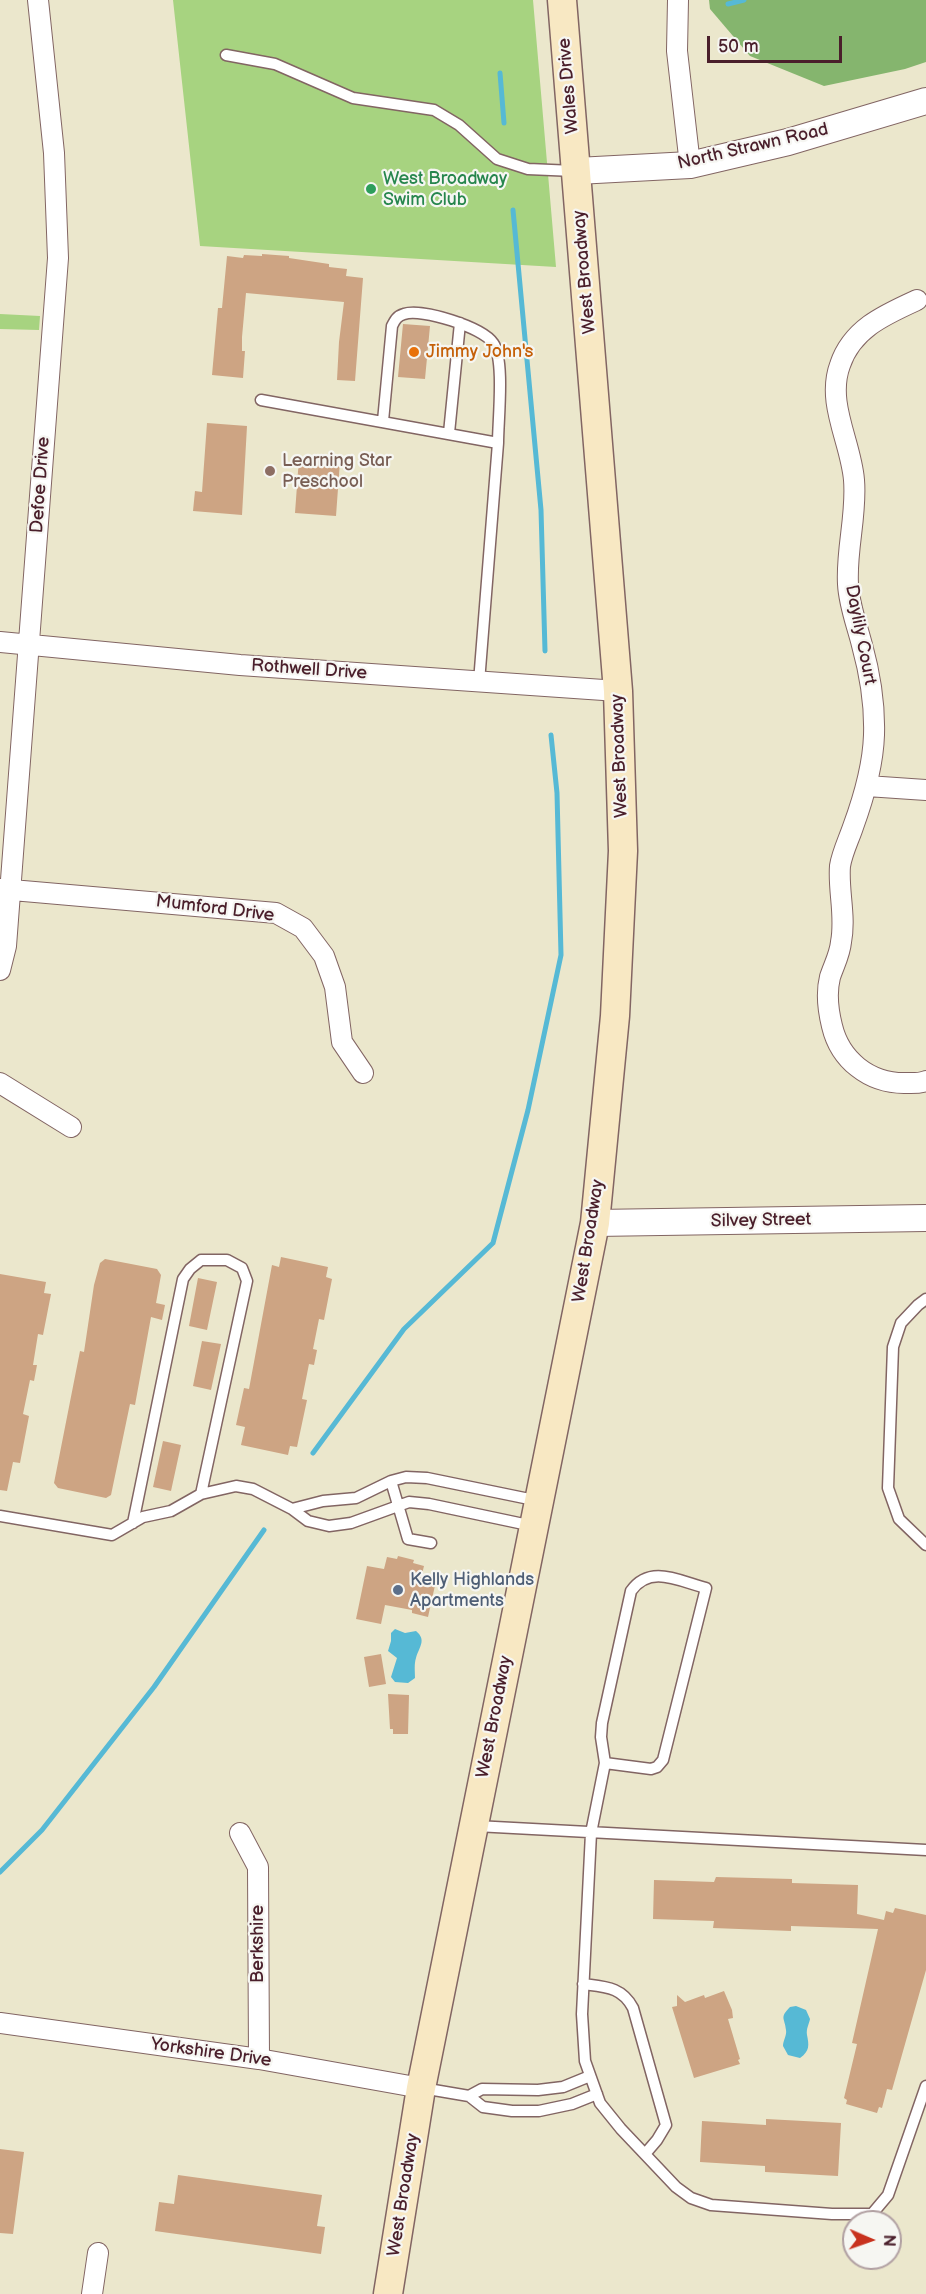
<!DOCTYPE html>
<html>
<head>
<meta charset="utf-8">
<style>
	body { margin:0 }
	#map { position:relative; width:926px; height:2294px; overflow:hidden; background:#ebe7cc; font-family:"Balsamiq Sans",sans-serif }
	canvas { display:block }
	.north { position:absolute; left:842px; top:2210px; width:60px; height:60px; box-sizing:border-box; background:#f6f6f2; border:2px solid #b1a0a2; border-radius:50%; rotate:92deg; font-size:16px; font-weight:700; line-height:24px; text-align:center; color:#4a1f2b }
	.north::after { content:''; display:block; margin:auto; width:21px; height:27px; background:#c8321e; clip-path:polygon(50% 0,100% 100%,50% 72%,0 100%) }
	.scale { position:absolute; left:707px; top:36px; width:135px; height:27px; box-sizing:border-box; border:3px solid #4a1f2b; border-top:0; padding-left:8px; font-size:18px; line-height:21px; white-space:nowrap; color:#4a1f2b; -webkit-text-stroke:4px #f6f6f2; paint-order:stroke }
</style>
</head>
<body>
<div id="map">
<canvas width="926" height="2294"></canvas>
<div class="north">N</div>
<div class="scale">50 m</div>
</div>
<script>
const g = document.querySelector('canvas').getContext('2d');
g.lineJoin = 'round';
function fill(path, color) { g.fillStyle = color; g.fill(path, 'evenodd'); }
function strokePath(path, color, width, dash) { g.strokeStyle = color; g.lineWidth = width; g.lineCap = dash ? 'butt' : 'round'; g.setLineDash(dash || []); g.stroke(path); }
function write(font, color, halo, rows, align = 'center') {
  g.font = font + ' "Balsamiq Sans",sans-serif'; g.lineWidth = 4.5; g.setLineDash([]); g.textBaseline = 'middle'; g.strokeStyle = halo; g.fillStyle = color; for (const [text, x, y, turn = 0] of rows) {
    g.save(); g.translate(x, y); g.rotate((+turn || 0) * Math.PI / 180); g.textAlign = isNaN(turn) ? turn : align; if (halo) g.strokeText(text, 0, 0); g.fillText(text, 0, 0); g.restore();
  }
}
const green = new Path2D(`
	M173,0H533L556,267L200,246Z
	M0,314L40,316L39,330L0,329Z`);
const forest = new Path2D(`
	M709,0H926V62L905,69L824,86L750,56L710,9Z`);
const water = new Path2D(`
	M395,1629L405,1633L416,1631C427,1640 419,1647 416,1658C414,1664 415,1671 415,1678L408,1683L395,1682L391,1677L397,1658L388,1651L391,1641V1633Z
	M796,2006L806,2010L810,2019C809,2024 806,2029 807,2035C809,2045 810,2051 800,2058L788,2055L783,2046C783,2041 787,2035 786,2030C785,2018 779,2018 790,2007Z`);
const stream = new Path2D(`
	M728,4L744,0
	M500,73L504,123
	M513,210L541,510L545,651
	M313,1453L404,1329L493,1243L528,1110L561,955L557,793L551,735
	M0,1872L42,1830L154,1687L264,1530`);
const building = new Path2D(`
	M262,254L289,256V258L329,264V267L347,269L346,276L363,278L355,381L337,380L339,342L344,302L246,293L242,337V351H245L243,378L212,375L218,308H222L227,256L243,258L244,255L262,256Z
	M403,324L430,326L425,379L398,377Z
	M207,423L247,426L242,515L193,511L195,491L202,492Z
	M299,458L340,461L336,516L295,513Z
	M281,1257L328,1267L326,1277L332,1279L324,1320L319,1319L313,1349L317,1350L314,1365L309,1364L302,1399L307,1400L297,1447L290,1446L288,1455L241,1445L245,1427L236,1425L244,1388L249,1389L272,1265L279,1267Z
	M105,1259L157,1269L161,1275L156,1303L165,1305L162,1320L151,1317L135,1405L130,1404L111,1495L106,1498L58,1488L54,1483L80,1351L84,1352L94,1285L100,1263Z
	M0,1274L46,1282L44,1293L51,1294L43,1335L38,1334L33,1365H37L34,1381L30,1380L23,1414L29,1416L20,1463L13,1462L7,1491L0,1490Z
	M198,1278L217,1282L207,1330L189,1326Z
	M202,1341L221,1344L211,1390L193,1386Z
	M163,1441L181,1445L171,1491L153,1487Z
	M398,1556L414,1560L413,1563L424,1566L421,1578L436,1581L428,1617L412,1613V1610L385,1605L381,1624L356,1619L367,1566L384,1569L387,1557L397,1559Z
	M381,1654L386,1684L369,1687L364,1657Z
	M388,1694L409,1695L408,1734H393V1729H390Z
	M716,1877L792,1879V1883L858,1885L857,1914L884,1920L886,1911L893,1913L895,1908L926,1915V1970L892,2090L887,2089L882,2108L879,2107L877,2113L846,2104L847,2100L844,2098L857,2044L852,2043L878,1929L791,1926V1931L713,1928L714,1921L653,1919L654,1880L714,1882Z
	M724,1991L732,2010L733,2018L728,2019L740,2059L738,2060L740,2064L694,2078L672,2007L677,2006V1995L685,2002L704,1995L705,1998Z
	M766,2119L841,2123L838,2176L765,2172V2166L700,2162L702,2121L766,2125Z
	M0,2149L24,2152L13,2234L0,2233Z
	M178,2175L322,2195L317,2226L325,2227L321,2254L155,2231L159,2202L174,2204Z`);
const service = new Path2D(`
	M226,55L275,64L353,98L434,110L459,125L497,159L528,169L574,171
	M261,400L498,443L479,682
	M383,421L392,326C395,320 397,316 404,314C422,308 482,327 493,343C505,359 498,420 498,443
	M449,433L460,323
	M926,1299L918,1305L901,1323L893,1347L888,1488L899,1519L926,1545
	M391,1481L408,1539L431,1543
	M292,1509L323,1501L356,1498L391,1481L406,1477L427,1478L539,1501
	M0,1516L112,1535L143,1517L171,1511L201,1494L236,1486L253,1489L292,1509L308,1521L329,1526L351,1523L409,1502L429,1504L533,1526
	M133,1523L183,1279L190,1269L201,1260H227L242,1268L247,1281L201,1494
	M605,1763L651,1769L657,1767L663,1760L706,1588C679,1581 650,1564 631,1591L602,1723L601,1737L605,1763L591,1833L582,2014L585,2061L600,2103L621,2129L676,2187L691,2198L711,2205L832,2214H872L888,2195L926,2086
	M476,1826L926,1850
	M583,1984C606,1987 622,1987 633,2008L666,2125L657,2140L645,2154
	M422,2088L469,2096L483,2107L512,2111H539L572,2104L597,2094
	M469,2096L482,2089L538,2090L563,2087L590,2076`);
const minor = new Path2D(`
	M678,0L677,51L690,165
	M917,300C884,315 852,329 840,365C826,403 851,442 854,480C857,515 846,549 848,584C849,605 857,625 862,645C870,674 875,704 874,735C873,767 864,797 853,827C849,839 842,853 840,866C838,891 846,916 841,942C840,954 834,965 830,977C826,993 828,1010 832,1026C840,1060 869,1083 904,1083C911,1083 919,1084 926,1081
	M0,642L240,665L618,691
	M867,786L926,790
	M0,889L276,913L303,928L324,956L335,987L342,1042L363,1073
	M0,970L6,946L58,258L54,153L38,0
	M0,1083L71,1127
	M240,1833L258,1867L259,2059
	M0,2023L259,2059L421,2088
	M92,2294L98,2253`);
const tertiary = new Path2D(`
	M577,171L690,165L788,142L926,101
	M595,1223L926,1218`);
const secondary = new Path2D(`
	M388,2294L421,2088L595,1223L615,1016L623,851L618,691L562,0`);
const markers = [
	[371,189,6,"#2e9e5b"],
	[414,352,6,"#e8710a"],
	[270,471,6,"#8d6e63"],
	[398,1590,6,"#5c6f8a"]
];
const streetNames = [
	["Wales Drive",569,86,-95],
	["North Strawn Road",753,147,-13],
	["West Broadway",585,272,-95],
	["Defoe Drive",41,485,-86],
	["Daylily Court",860,635,79],
	["Rothwell Drive",309,670,4],
	["West Broadway",620,756,-92],
	["Mumford Drive",215,909,7],
	["Silvey Street",761,1221,-1],
	["West Broadway",589,1241,-81],
	["West Broadway",495,1717,-79],
	["Berkshire",258,1944,-90],
	["Yorkshire Drive",211,2053,8],
	["West Broadway",404,2195,-81]
];
const leisureNames = [
	["West Broadway",383,179],
	["Swim Club",383,200]
];
const foodNames = [
	["Jimmy John's",426,352]
];
const educationNames = [
	["Learning Star",282,461],
	["Preschool",282,482]
];
const serviceNames = [
	["Kelly Highlands",410,1580],
	["Apartments",410,1601]
];
fill(green, '#a7d380');
fill(forest, '#85b56e');
fill(water, '#56b9d5');
strokePath(stream, '#56b9d5', 5);
fill(building, '#cda483');
strokePath(service, '#826563', 13);
strokePath(minor, '#826563', 22);
strokePath(tertiary, '#826563', 28);
strokePath(secondary, '#826563', 31);
strokePath(service, '#fff', 10);
strokePath(minor, '#fff', 20);
strokePath(tertiary, '#fff', 26);
strokePath(secondary, '#f8e8c3', 28);
for (const [x, y, r, color] of markers) { const dot = new Path2D(); dot.arc(x, y, r, 0, 2 * Math.PI); g.fillStyle = color; g.fill(dot); strokePath(dot, '#f6f6f2', 2); }
write('18px', '#4a1f2b', '#f6f6f2', streetNames);
write('18px', '#27864d', '#f6f6f2', leisureNames, 'left');
write('18px', '#c56008', '#f6f6f2', foodNames, 'left');
write('18px', '#785e54', '#f6f6f2', educationNames, 'left');
write('18px', '#4e5e75', '#f6f6f2', serviceNames, 'left');
</script>
</body>
</html>
